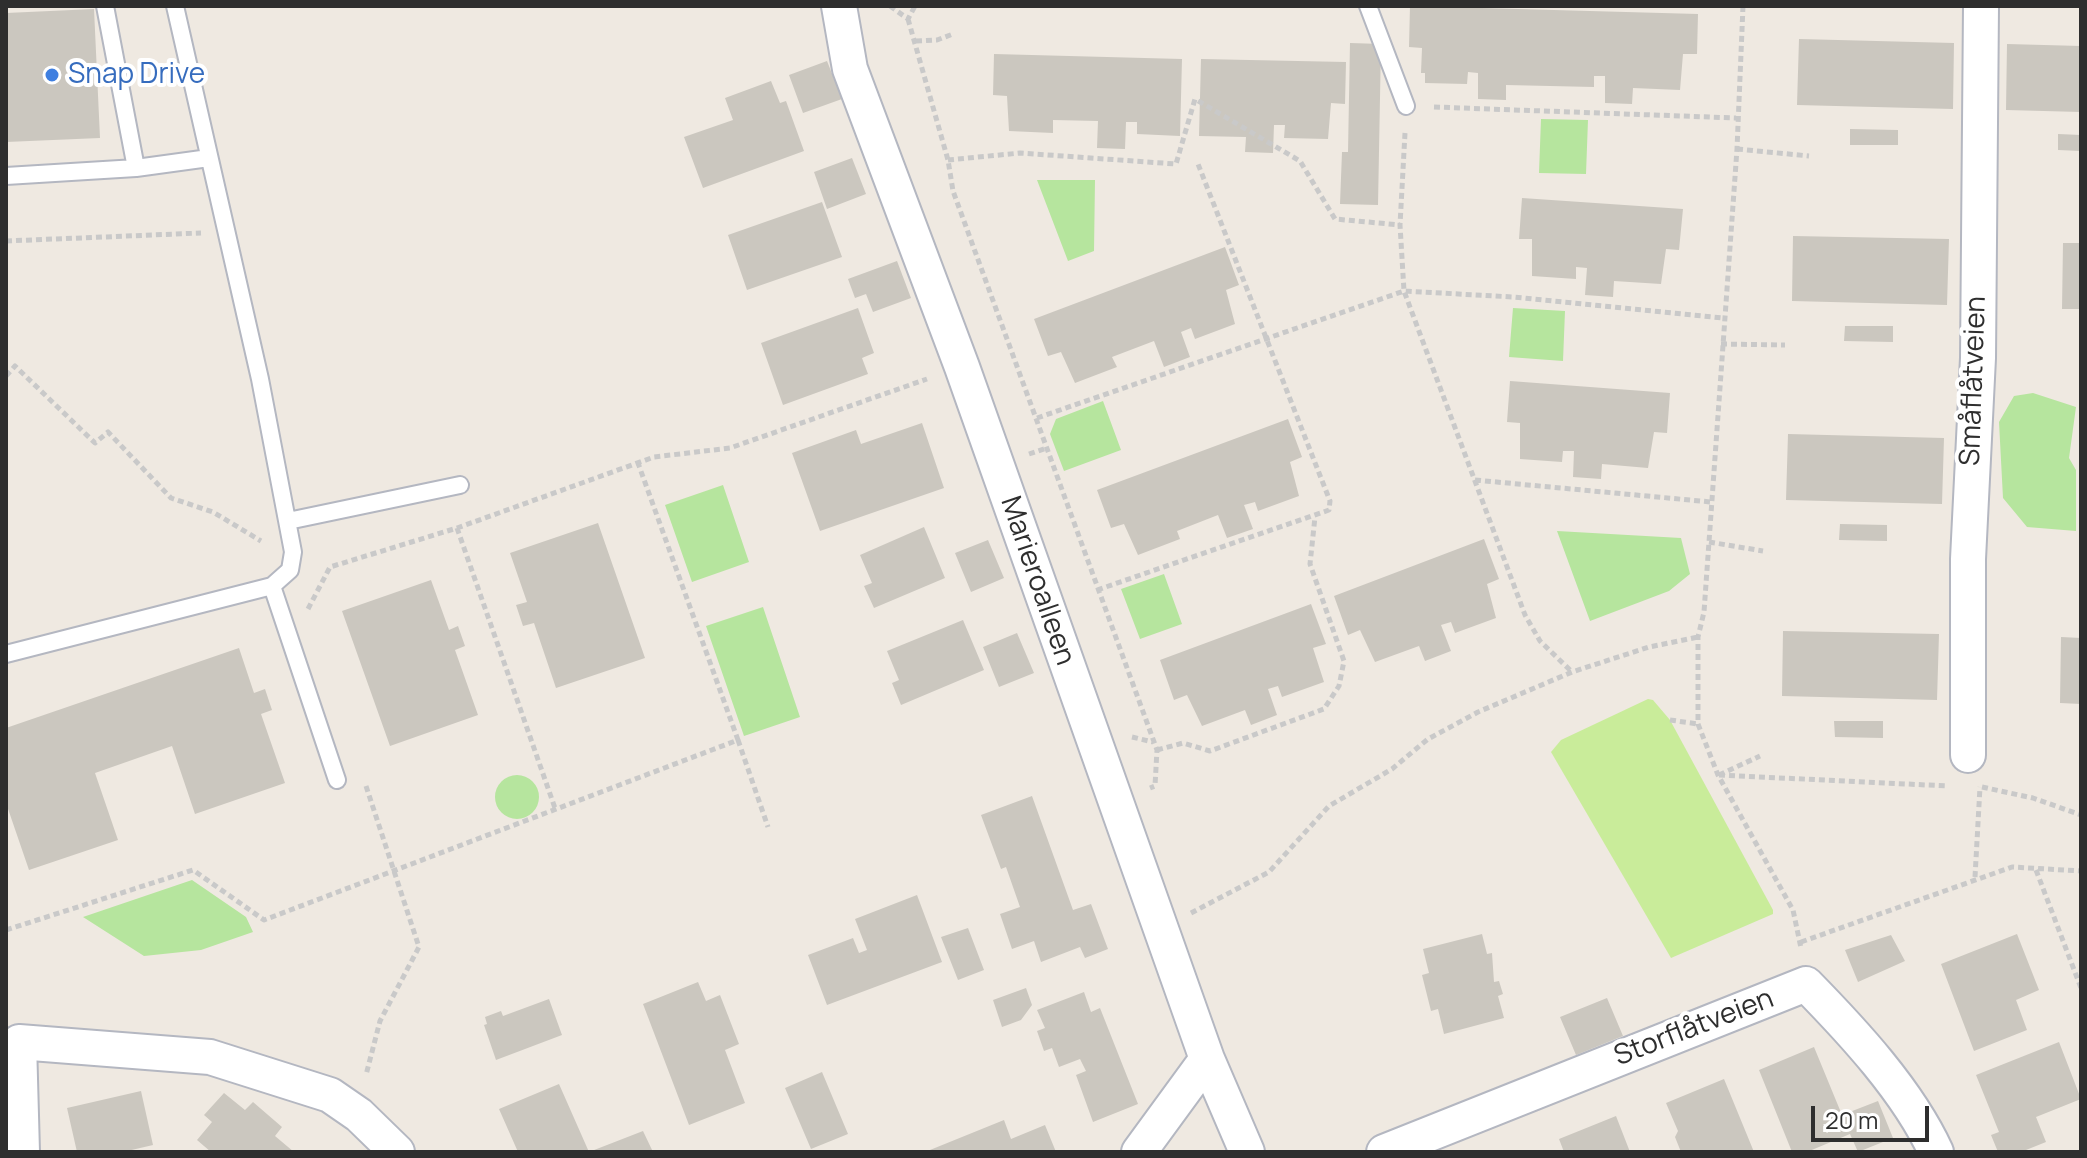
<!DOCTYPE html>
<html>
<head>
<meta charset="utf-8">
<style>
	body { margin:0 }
	#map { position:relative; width:2087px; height:1158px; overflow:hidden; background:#efe9e1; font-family:Manrope,sans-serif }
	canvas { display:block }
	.frame { position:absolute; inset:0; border:8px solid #2e2e2e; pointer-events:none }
	.scale { position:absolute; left:1811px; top:1106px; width:118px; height:36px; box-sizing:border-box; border:4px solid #2e2e2e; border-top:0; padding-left:10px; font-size:24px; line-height:28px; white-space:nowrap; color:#2e2e2e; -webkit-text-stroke:6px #fff; paint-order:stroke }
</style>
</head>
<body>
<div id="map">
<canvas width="2087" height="1158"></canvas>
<div class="frame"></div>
<div class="scale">20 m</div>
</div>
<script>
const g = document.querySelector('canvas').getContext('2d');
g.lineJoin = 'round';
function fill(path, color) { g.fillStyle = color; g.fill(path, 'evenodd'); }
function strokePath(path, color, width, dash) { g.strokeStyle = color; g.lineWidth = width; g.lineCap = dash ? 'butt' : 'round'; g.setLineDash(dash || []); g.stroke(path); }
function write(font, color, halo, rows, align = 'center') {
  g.font = font + ' Manrope,sans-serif'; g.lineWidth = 8; g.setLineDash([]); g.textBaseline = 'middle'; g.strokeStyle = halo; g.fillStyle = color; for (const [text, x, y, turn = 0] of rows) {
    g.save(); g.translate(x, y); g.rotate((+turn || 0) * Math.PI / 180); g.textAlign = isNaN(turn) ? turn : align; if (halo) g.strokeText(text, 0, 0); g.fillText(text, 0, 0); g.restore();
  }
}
const green = new Path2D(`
	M1541,119L1588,120L1586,174L1539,173Z
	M1037,180H1095L1094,251L1068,261Z
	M1513,308L1565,311L1563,361L1509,357Z
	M2033,393L2076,407L2069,458L2076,470V531L2027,527L2003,498L1999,422L2014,396Z
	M1103,401L1121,450L1064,471L1050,434L1056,419Z
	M723,485L749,562L692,582L665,505Z
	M1557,531L1681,538L1690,574L1669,591L1590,621Z
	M1164,574L1182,624L1140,639L1121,589Z
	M763,607L800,717L744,736L706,626Z
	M495 797a22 22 0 1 1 44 0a22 22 0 1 1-44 0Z
	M192,880L246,917L253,932L201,950L144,956L83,917Z`);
const pitch = new Path2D(`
	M1648,699L1653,700L1670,720L1773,910V914L1671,958L1551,752L1561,740Z`);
const building = new Path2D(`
	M1410,6L1698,14L1697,54H1683L1680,90L1633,88L1632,104L1605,103V76H1594V87L1506,85V100L1478,99V73L1468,72L1467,84L1425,83V73H1421L1422,48L1409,47Z
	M94,9L100,138L6,142V13Z
	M1799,39L1954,43L1953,109L1797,105Z
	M1350,43L1381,44L1378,205L1340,204L1342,152H1348Z
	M2007,44L2081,46V112L2006,110Z
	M994,54L1182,59L1180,136L1137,134V122H1126L1125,149L1097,148L1098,121L1053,120V133L1009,131L1007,96L993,95Z
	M1201,59L1346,62L1345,104L1331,103L1328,139L1284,138L1285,125H1274L1273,153L1245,152L1246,137L1199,136Z
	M827,61L842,99L803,113L789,75Z
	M771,81L780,103L786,101L804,151L703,188L684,137L733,120L725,98Z
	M1850,129L1898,130V145H1850Z
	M2058,134L2081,135V151L2058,150Z
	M852,158L866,194L827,209L814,172Z
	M1522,198L1683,209L1679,250L1666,249L1661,284L1614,281L1613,297L1585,295L1587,268L1576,267V279L1532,276V239H1519Z
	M822,202L842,257L747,290L728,235Z
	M1793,236L1949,239L1947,305L1792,301Z
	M2063,243H2081V309H2062Z
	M1225,247L1239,285L1226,290L1235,324L1195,339L1191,328L1181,332L1190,357L1164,367L1154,341L1112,357L1117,367L1075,383L1061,352L1048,356L1034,319Z
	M897,261L911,298L873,312L866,294L855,298L848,279Z
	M858,308L874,353L862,358L868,374L783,405L761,343Z
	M1845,326H1893V342L1844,341Z
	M1510,381L1670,393L1667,433L1654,432L1648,468L1602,464L1601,479L1573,477L1574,451H1563L1562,462L1520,459V423L1507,422Z
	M1288,419L1302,457L1290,462L1299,496L1258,511L1255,502L1244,505L1253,529L1227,538L1218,515L1177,531L1180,539L1138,555L1124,524L1111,528L1097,490Z
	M922,423L944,488L820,531L792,453L856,430L861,444Z
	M1788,434L1944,438L1942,504L1786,500Z
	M598,523L645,658L556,688L534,623L523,626L516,605L527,602L510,553Z
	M1840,524L1887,525V541L1839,540Z
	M924,527L945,578L874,608L864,586L872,583L860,555Z
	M1484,539L1499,579L1487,584L1496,618L1455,633L1451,622L1441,625L1451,651L1425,661L1419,646L1375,662L1360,630L1348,635L1334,596Z
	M988,540L1004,578L971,592L955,553Z
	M431,580L449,630L458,626L465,646L455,650L478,715L390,746L342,611Z
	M1311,604L1326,644L1313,648L1324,682L1282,697L1278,686L1268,689L1277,715L1251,725L1245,710L1202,726L1187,695L1174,700L1160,660Z
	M963,620L984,670L901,705L892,683L899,680L887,651Z
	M1783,631L1939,634L1937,700L1782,696Z
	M1017,633L1034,673L999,687L983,647Z
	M2061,637L2081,638V704L2060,703Z
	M239,648L254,693L265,689L272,710L261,714L285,783L195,814L172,746L95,773L118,840L29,870L6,803V728Z
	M1834,721H1883V738L1835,737Z
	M1032,796L1073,910L1091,904L1108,949L1085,958L1080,947L1041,962L1034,941L1012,949L1000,914L1020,907L1006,867L1001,869L981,815Z
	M917,895L942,962L827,1005L808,955L853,938L859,953L867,950L855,919Z
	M968,928L984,970L958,980L941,937Z
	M1482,934L1487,954L1492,953L1494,982L1499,981L1503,994L1498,996L1504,1018L1444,1034L1438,1009L1431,1011L1422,975L1429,973L1423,949Z
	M2017,934L2039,990L2016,1000L2027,1030L1974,1051L1941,964Z
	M1891,935L1905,961L1858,982L1845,950Z
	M698,982L706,1001L720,995L739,1044L725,1050L745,1103L689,1125L643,1004Z
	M1026,988L1032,1005L1021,1020L1002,1027L993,1000Z
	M1084,992L1091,1012L1100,1008L1138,1104L1093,1122L1076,1075L1086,1071L1080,1059L1059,1067L1052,1048L1044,1051L1037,1031L1045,1028L1037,1010Z
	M1607,998L1623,1036L1576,1055L1560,1017Z
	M549,999L562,1035L496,1060L484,1025L487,1024L485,1017L501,1011L503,1016Z
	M2059,1042L2081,1099L2036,1117L2046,1142L2021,1152H1998L1991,1135L1999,1132L1976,1075Z
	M1814,1047L1842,1115L1878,1101L1893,1138L1858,1152L1850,1134L1807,1152H1792L1759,1070Z
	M822,1072L848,1134L811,1149L785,1088Z
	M1724,1079L1754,1152H1681L1675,1137L1678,1131L1666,1103Z
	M559,1084L589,1152L643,1131L653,1152H518L499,1109Z
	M141,1091L153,1145L123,1152H77L67,1108Z
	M224,1093L245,1110L253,1102L282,1127L275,1136L294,1152H211L197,1140L212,1122L204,1115Z
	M1616,1116L1630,1152H1564L1559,1139Z
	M1004,1120L1011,1139L1045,1125L1056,1152H925Z`);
const path = new Path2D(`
	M890,6L908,19L915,6
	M1743,6L1737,149L1704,612L1698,637V724L1718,775L1793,910L1801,948
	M908,19L948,160L953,191L1157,750L1155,786L1150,788
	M916,41L937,40L953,34
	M1434,107L1736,118
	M1405,133L1400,225L1404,291L1513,297L1723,318
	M1737,149L1809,156
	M948,160L1020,153L1176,164L1195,99L1300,161L1335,219L1400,225
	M6,241L201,233
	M1721,344L1785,345
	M6,376L15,366L95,443L108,432L171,498L213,512L261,541
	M1037,418L1404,291L1525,615L1540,641L1572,672
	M1029,454L1047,448
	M1475,480L1711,502
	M457,528L556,811
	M1709,542L1763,551
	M1097,590L1329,510L1330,501L1198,164
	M308,609L330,567L457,528L654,457L730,448L927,379
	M1670,720L1698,724
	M1132,737L1153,742
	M738,740L768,827
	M1157,750L1183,743L1210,751L1324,709L1339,686L1344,661L1310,564L1315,517
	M1719,775L1948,786
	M1719,775L1760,756
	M366,786L419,947L380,1021L366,1075
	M1982,787L2033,798L2081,815
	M2036,870L2081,988
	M1975,877L1980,787
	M1191,913L1269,872L1329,806L1392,769L1428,739L1478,712L1572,672L1649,647L1698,637
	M6,930L193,870L264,920L738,740L638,463
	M1801,942L2012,867L2081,871`);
const service = new Path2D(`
	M105,6L136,168
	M175,6L260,379L293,552L290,570L272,586L337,780
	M1368,6L1406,106
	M6,176L136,168L209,158
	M288,521L460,485
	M6,654L272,586`);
const minor = new Path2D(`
	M839,6L850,69L962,367L1207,1059L1247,1152
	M1968,755V559L1978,358L1981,6
	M22,1152L19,1042L210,1057L330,1095L359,1115L397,1152
	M1139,1152L1207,1059
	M1384,1152L1806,984C1853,1032 1908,1091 1936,1152`);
const markers = [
	[52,75,8,"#3f7fe0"]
];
const shopNames = [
	["Snap Drive",68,75]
];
const streetNames = [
	["Småflåtveien",1974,381,-88],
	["Marieroalleen",1037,581,71],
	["Storflåtveien",1694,1028,-21]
];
fill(green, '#b6e59e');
fill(pitch, '#c9ec9a');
fill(building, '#cbc7bf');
strokePath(service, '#b4b7c1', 20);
strokePath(minor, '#b4b7c1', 38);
strokePath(path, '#c9c9c9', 5, [6, 4]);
strokePath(service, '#fff', 16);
strokePath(minor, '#fff', 34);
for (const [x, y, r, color] of markers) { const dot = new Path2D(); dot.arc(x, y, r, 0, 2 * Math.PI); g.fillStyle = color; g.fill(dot); strokePath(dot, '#fff', 3); }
write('28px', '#366cbe', '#fff', shopNames, 'left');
write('28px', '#2e2e2e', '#fff', streetNames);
</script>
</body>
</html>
